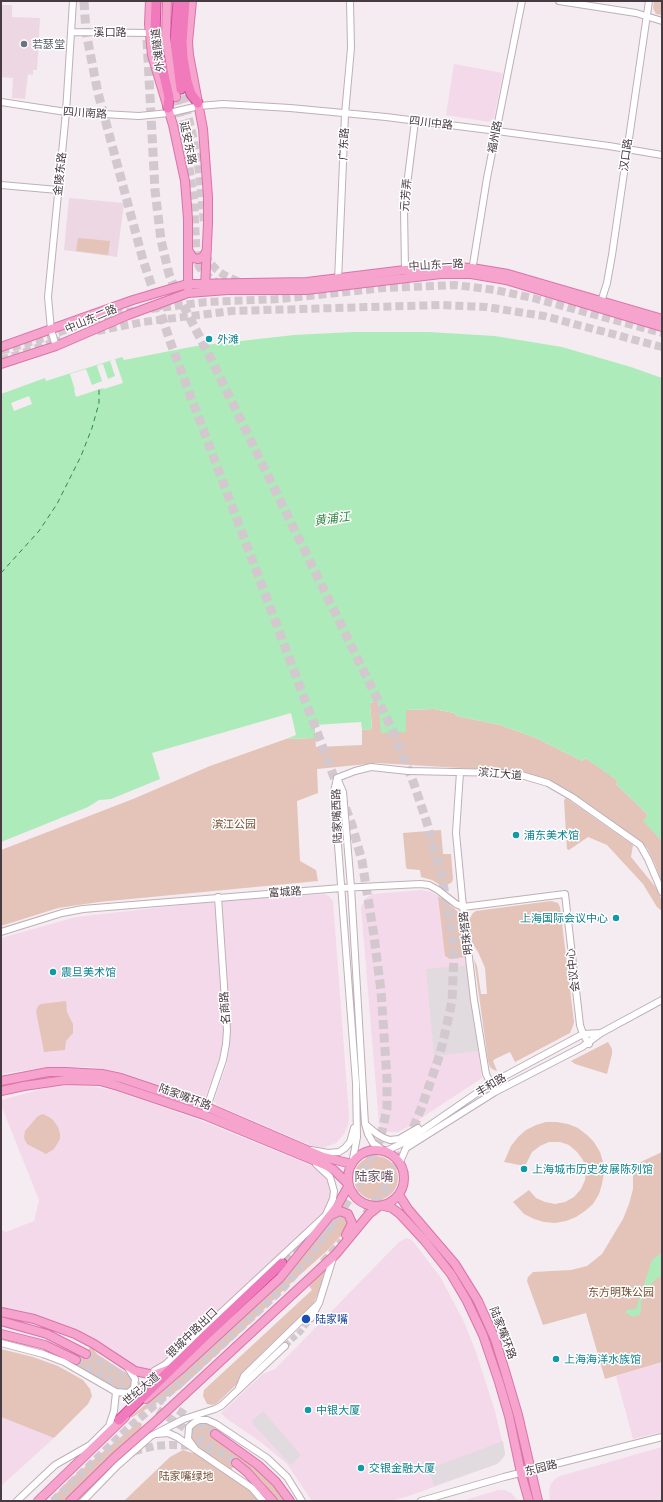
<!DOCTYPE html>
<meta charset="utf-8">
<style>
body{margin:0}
#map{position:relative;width:663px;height:1502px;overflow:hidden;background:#f4ecf0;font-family:Lato,sans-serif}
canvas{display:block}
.frame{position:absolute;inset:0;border:2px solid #483a43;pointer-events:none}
</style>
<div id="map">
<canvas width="663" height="1502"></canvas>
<div class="frame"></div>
</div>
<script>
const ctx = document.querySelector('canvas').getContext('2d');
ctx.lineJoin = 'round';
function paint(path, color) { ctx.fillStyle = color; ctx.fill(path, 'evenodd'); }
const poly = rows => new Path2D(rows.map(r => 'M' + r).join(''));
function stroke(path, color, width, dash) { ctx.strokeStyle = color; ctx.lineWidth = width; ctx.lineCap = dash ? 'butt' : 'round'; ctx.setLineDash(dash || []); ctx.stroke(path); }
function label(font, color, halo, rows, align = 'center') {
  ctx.font = font + ' Lato,"Noto Sans SC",sans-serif'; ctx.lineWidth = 3; ctx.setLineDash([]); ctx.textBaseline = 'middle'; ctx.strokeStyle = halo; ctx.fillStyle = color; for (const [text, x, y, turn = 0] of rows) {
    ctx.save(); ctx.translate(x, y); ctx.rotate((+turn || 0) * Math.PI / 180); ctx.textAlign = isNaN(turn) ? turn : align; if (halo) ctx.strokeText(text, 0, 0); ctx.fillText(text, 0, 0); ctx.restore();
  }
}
paint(poly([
 [454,64,503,73,494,118,489,122,446,115],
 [422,890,431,892,440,897,458,911,460,916,482,1078,406,1128,398,1132,388,1132,382,1129,379,1124,361,907,365,899,372,894],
 [325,894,329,896,333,901,349,1115,348,1125,344,1134,336,1143,323,1148,314,1147,217,1105,214,1101,227,1063,230,1044,222,900],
 [215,901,224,1030,223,1044,220,1060,205,1097,198,1099,121,1072,88,1067,49,1067,1,1074,1,938,76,917],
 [74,1085,95,1087,113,1090,197,1119,315,1167,329,1180,332,1197,325,1213,179,1350,156,1369,149,1371,141,1371,70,1329,37,1316,1,1308,1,1230,6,1232,34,1221,39,1200,1,1105,1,1100,50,1087],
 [406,1238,412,1240,441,1278,464,1322,476,1352,495,1411,505,1454,503,1458,497,1464,406,1497,389,1501,312,1501,287,1464,262,1443,227,1419,221,1413,263,1374,275,1369,399,1242],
 [662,1362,662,1432,633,1439,616,1376],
 [1,1417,54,1438,1,1486],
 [662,1447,662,1501,550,1501,549,1490,551,1484,555,1479,560,1476],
 [498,1490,505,1490,511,1493,518,1501,462,1501]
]), '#f4d9ea');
paint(poly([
 [1,5,12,5,12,17,40,18,37,70,33,70,33,75,28,74,25,99,12,98,13,78,1,77],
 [69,198,124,203,117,257,64,250]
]), '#ecd7e2');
paint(poly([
 [654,1,662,1,662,15,656,14,653,8],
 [78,238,110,241,108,255,76,251],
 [378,701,382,733,406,710,434,709,454,713,457,716,500,725,536,738,582,761,585,758,603,770,618,781,616,784,648,815,644,821,662,841,662,883,655,864,647,848,641,842,568,790,547,779,511,771,377,763,317,769,318,793,297,801,300,861,316,870,318,881,99,902,58,908,1,926,1,850,133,799,210,766,286,739,315,738,316,747,362,745,362,730,372,729,370,703],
 [566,798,633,845,631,857,658,890,662,902,662,911,657,907,643,884,607,845,588,837,569,850,567,849,564,800],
 [441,830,443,854,451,854,453,879,452,882,449,884,440,885,432,880,421,877,420,870,407,869,406,867,403,833],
 [438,896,456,910,459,914,465,957,450,959,445,956],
 [551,901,558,903,560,907,574,1022,573,1026,570,1033,515,1062,510,1052,495,1059,493,1061,497,1071,494,1070,490,1067,488,1061,474,959,477,966,481,994,487,994,485,968,479,954,471,940,469,920,473,913,476,911],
 [66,1001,67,1012,73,1024,73,1033,66,1041,65,1050,44,1052,36,1011,38,1006,41,1004],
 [608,1042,612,1049,612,1054,607,1074,575,1064,571,1061],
 [43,1114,49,1117,53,1120,58,1127,60,1134,60,1139,54,1149,46,1154,27,1144,24,1138,25,1131,38,1116],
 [546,1122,557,1122,568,1124,578,1128,587,1135,594,1142,600,1152,603,1162,604,1173,602,1184,599,1194,593,1204,585,1211,576,1217,566,1221,555,1223,544,1222,534,1219,524,1214,513,1202,529,1190,536,1198,545,1202,555,1204,565,1202,574,1197,581,1189,585,1180,586,1170,583,1160,577,1152,569,1145,560,1142,549,1142,540,1146,532,1152,525,1166,504,1162,511,1146,518,1137,526,1130,536,1125],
 [662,1152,662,1362,605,1379,586,1313,543,1325,527,1281,528,1277,533,1272,571,1270,587,1266,602,1254,623,1219,629,1204,633,1189,633,1175,630,1167],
 '354 1178a22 22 0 1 1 44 0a22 22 0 1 1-44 0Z',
 [342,1213,347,1215,350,1223,346,1230,329,1249,292,1282,243,1330,180,1389,131,1418,130,1417,176,1380,289,1273,333,1217],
 [325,1270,320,1289,312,1307,279,1344,216,1404,212,1405,207,1404,203,1396,204,1390,312,1290,309,1286],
 [91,1346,97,1354,129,1375,132,1378,132,1386,127,1390,121,1390,73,1364,79,1354,84,1356],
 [1,1349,33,1357,58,1366,83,1380,90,1389,92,1396,88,1404,54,1438,1,1417],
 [204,1421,218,1428,213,1438,241,1457,264,1475,285,1501,277,1501,263,1482,239,1460,230,1471,198,1449,193,1442,190,1435,191,1429,196,1424],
 [139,1422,142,1424,141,1428,64,1501,50,1501,68,1481],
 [183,1450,196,1454,221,1468,251,1491,260,1501,124,1501,170,1457]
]), '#e4c3b9');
paint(poly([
 [466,965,478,1051,434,1056,426,969],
 [263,1411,301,1455,291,1465,251,1422],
 [503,1441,505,1454,503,1458,497,1464,434,1486,429,1469]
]), '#e1dbdf');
paint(poly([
 [353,332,429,332,495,336,562,347,631,367,662,378,662,841,643,821,648,815,616,784,618,781,585,758,582,761,536,738,500,725,457,716,454,713,434,709,406,710,406,732,381,733,378,701,370,703,372,729,362,730,361,722,315,725,315,738,286,739,296,735,291,713,152,753,160,779,111,799,99,800,88,807,1,842,1,394,45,378,46,381,122,357,124,360,196,346,294,335],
 [662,1252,662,1275,656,1279,647,1289,641,1302,641,1311,639,1315,633,1317,626,1313,626,1310,635,1309,637,1306,652,1260]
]), '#aeebba');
paint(poly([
 [115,359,123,383,104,389,103,388,76,397,74,390,75,390,70,374,86,369,92,385,102,381,97,366,98,365,103,364,108,379,115,376,110,361],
 [29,396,32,404,14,411,11,403]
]), '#f4ecf0');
stroke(poly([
 [1,573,39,531,57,504,81,456,92,428,99,403,99,389]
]), '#318542', 1, [5, 4]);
stroke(poly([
 [285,1346,301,1331,311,1318]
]), '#d2c8cd', 6, [6, 3]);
stroke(poly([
 [183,95,192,131,197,155,204,223],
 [176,97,185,137,194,200,197,262,199,267,205,274,219,284],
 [206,254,209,262,217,270,224,275,242,283],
 [151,309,206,302,280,299,384,288,455,285,495,290,533,298,662,333],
 [97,331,143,322,231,311,441,305,486,307,544,316,662,347],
 [1,351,47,337,91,320,115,314,134,311],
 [1,360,61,340],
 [323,1262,342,1241],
 [86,1354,139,1385,215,1434],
 [76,1360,131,1392,236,1463],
 [113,1463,131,1452,155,1446,171,1445,194,1446,214,1452],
 [53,1501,124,1432,196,1369,283,1288,310,1257,335,1221]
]), '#d2c8cd', 8, [8, 4]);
stroke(poly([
 [84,1,86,32,98,93,143,260,171,344,352,825,362,861,374,936,381,991,387,1079,387,1109,380,1140,358,1184,335,1221,324,1231,302,1246,282,1263],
 [147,40,155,190,161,240,169,274,177,293,210,357,392,729,414,784,427,823,442,877,452,934,454,956,452,1001,443,1042,438,1060,421,1109,409,1138],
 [366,1214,385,1189,402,1153]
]), '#d2c8cd', 9, [9, 4.5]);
const minor = poly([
 [559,1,636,13,662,21],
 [71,32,149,33],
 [1,102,66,112,139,116,169,113,199,106,223,104,290,108,386,117,497,131,609,146,662,155],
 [1,185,58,190],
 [405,270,404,209,415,121],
 [472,271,487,178,522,1],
 [338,281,345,114,351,48,350,1],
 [600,305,607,283,612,255,649,1],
 [56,346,51,330,48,297,66,112,73,1],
 [460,772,456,833,463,907,474,1000,486,1074,495,1092],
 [337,778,334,792,356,1083,357,1137,352,1164],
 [337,778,343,792,351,887,365,1124,368,1134,373,1143,384,1151],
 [337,778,355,771,371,767,408,771,504,773,521,775,548,783,572,797,640,845,648,859,662,892],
 [1,932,62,913,83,909,341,888,420,884,429,885,438,890,456,904,463,907,565,894,580,1025,583,1034,589,1044],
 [206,1110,223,1060,226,1044,227,1030,218,897],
 [365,1124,377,1134,384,1138,390,1140,399,1139,418,1128],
 [311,1150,328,1153,339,1152,345,1148,350,1142,354,1128],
 [386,1151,407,1141,490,1084,583,1034,601,1033],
 [400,1162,406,1148,495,1092,582,1047,601,1033,662,1000],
 [316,1164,330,1177,334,1191,333,1199,324,1219],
 [311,1318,319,1303,333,1258],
 [1,1343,43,1354,64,1362,116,1392,128,1393,134,1388,135,1379,128,1368],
 [154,1371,166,1364,326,1215],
 [239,1388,244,1376,319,1303],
 [156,1434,168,1433,177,1437,252,1488,263,1501],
 [196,1450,188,1439,189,1427,195,1422,199,1420,207,1420,216,1424,267,1458,287,1477,302,1501],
 [17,1501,55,1465,90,1445,109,1426,114,1411,116,1392],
 [83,1501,117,1466,151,1436,184,1419,215,1409,221,1406,285,1346],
 [421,1501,504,1477,662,1437]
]);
const major = poly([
 [150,1,149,24,152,55,173,125,185,181,188,219,188,288],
 [167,1,166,38,176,97],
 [192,1,188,42,189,55,203,129,208,197,208,223,205,287],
 [188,250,193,258,198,259,203,257,207,250],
 [1,347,133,300,187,284,307,282,405,270,452,267,472,268,508,274,662,319],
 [1,364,56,346,128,315,188,293,228,290,306,290,441,274,471,274,506,280,662,327],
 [1,1081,48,1072,66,1072,102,1074,121,1078,207,1107,323,1157,352,1164],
 [1,1091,24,1086,65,1080,100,1081,118,1086,204,1115,325,1165,334,1170,349,1185],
 '348 1178a28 28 0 1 1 56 0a28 28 0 1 1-56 0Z',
 [399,1195,408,1209,455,1264,478,1301,495,1339,505,1371,518,1415,538,1501],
 [384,1206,392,1208,400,1214,424,1240,451,1274,467,1301,483,1335,499,1382,509,1416,521,1473,529,1501],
 [331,1215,340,1211,348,1214,352,1223,346,1235],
 [1,1312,34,1319,75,1334,94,1344,135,1371,154,1375,170,1369],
 [1,1321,47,1334,86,1354],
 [1,1334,45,1345,76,1360],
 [146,1399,180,1370,280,1278,336,1208,349,1185],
 [215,1434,258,1465,276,1482,290,1501],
 [236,1463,247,1472,273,1501],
 [38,1501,125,1417],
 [70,1501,115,1457,156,1421,336,1254,369,1214,378,1207]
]);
const highway = poly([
 [156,1,155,36,169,97,168,108],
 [178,1,175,41,181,89],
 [185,1,182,42,183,58,187,81,191,94,198,103],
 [119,1420,205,1336,282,1263]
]);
stroke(minor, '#bfafb8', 8);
stroke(major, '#da74a9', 10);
stroke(highway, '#d04a99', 11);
stroke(minor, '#fff', 6);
stroke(major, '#f6a3cd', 8);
stroke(highway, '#f17abc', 9);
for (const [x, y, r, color] of [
 [24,44,4,"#6b7280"],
 [209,339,4,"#0f9aa8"],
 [516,835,4,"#0f9aa8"],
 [616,918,4,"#0f9aa8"],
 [53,972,4,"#0f9aa8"],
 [524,1169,4,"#0f9aa8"],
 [306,1319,5,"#1a4fb4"],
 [556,1359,4,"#0f9aa8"],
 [308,1410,4,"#0f9aa8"],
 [361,1468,4,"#0f9aa8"]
]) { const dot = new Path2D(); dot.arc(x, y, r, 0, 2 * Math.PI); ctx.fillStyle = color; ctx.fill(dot); stroke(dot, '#fff', 1.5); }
label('11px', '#483a43', '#fff', [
 ["溪口路",110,32],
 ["外滩隧道",158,50,-97],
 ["四川南路",85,113,4],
 ["四川中路",431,123,7],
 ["福州路",495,137,-79],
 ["延安东路",188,143,78],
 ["广东路",344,144,-87],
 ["汉口路",626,155,-82],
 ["金陵东路",60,174,-84],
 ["元芳弄",406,195,-85],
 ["中山东一路",436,265,-3],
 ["中山东二路",91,319,-23],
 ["滨江大道",500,774,5],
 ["陆家嘴西路",337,816,-92],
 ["富城路",285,892,-4],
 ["明珠塔路",466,933,-97],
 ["会议中心",573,970,-97],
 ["名商路",225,1008,-94],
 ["丰和路",491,1085,-31],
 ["陆家嘴环路",185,1097,20],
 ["银城中路出口",192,1333,-44],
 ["陆家嘴环路",503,1333,69],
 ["世纪大道",141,1389,-40],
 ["东园路",541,1468,-14]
]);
label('11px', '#5b616d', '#fff', [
 ["若瑟堂",32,44]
], 'left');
label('11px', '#0d838f', '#fff', [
 ["外滩",217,339],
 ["浦东美术馆",524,835],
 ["上海国际会议中心",608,918,"right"],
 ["震旦美术馆",61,972],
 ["上海城市历史发展陈列馆",532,1169],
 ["上海海洋水族馆",564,1359],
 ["中银大厦",316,1410],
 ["交银金融大厦",369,1468]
], 'left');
label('11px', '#764d31', '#fff', [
 ["滨江公园",234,824],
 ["东方明珠公园",621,1292],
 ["陆家嘴绿地",186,1476]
]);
label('11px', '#164399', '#fff', [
 ["陆家嘴",315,1319]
], 'left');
label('italic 12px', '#318542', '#fff', [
 ["黄浦江",332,519,-8]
]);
label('13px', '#6a5261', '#fff', [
 ["陆家嘴",374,1177]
]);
</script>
